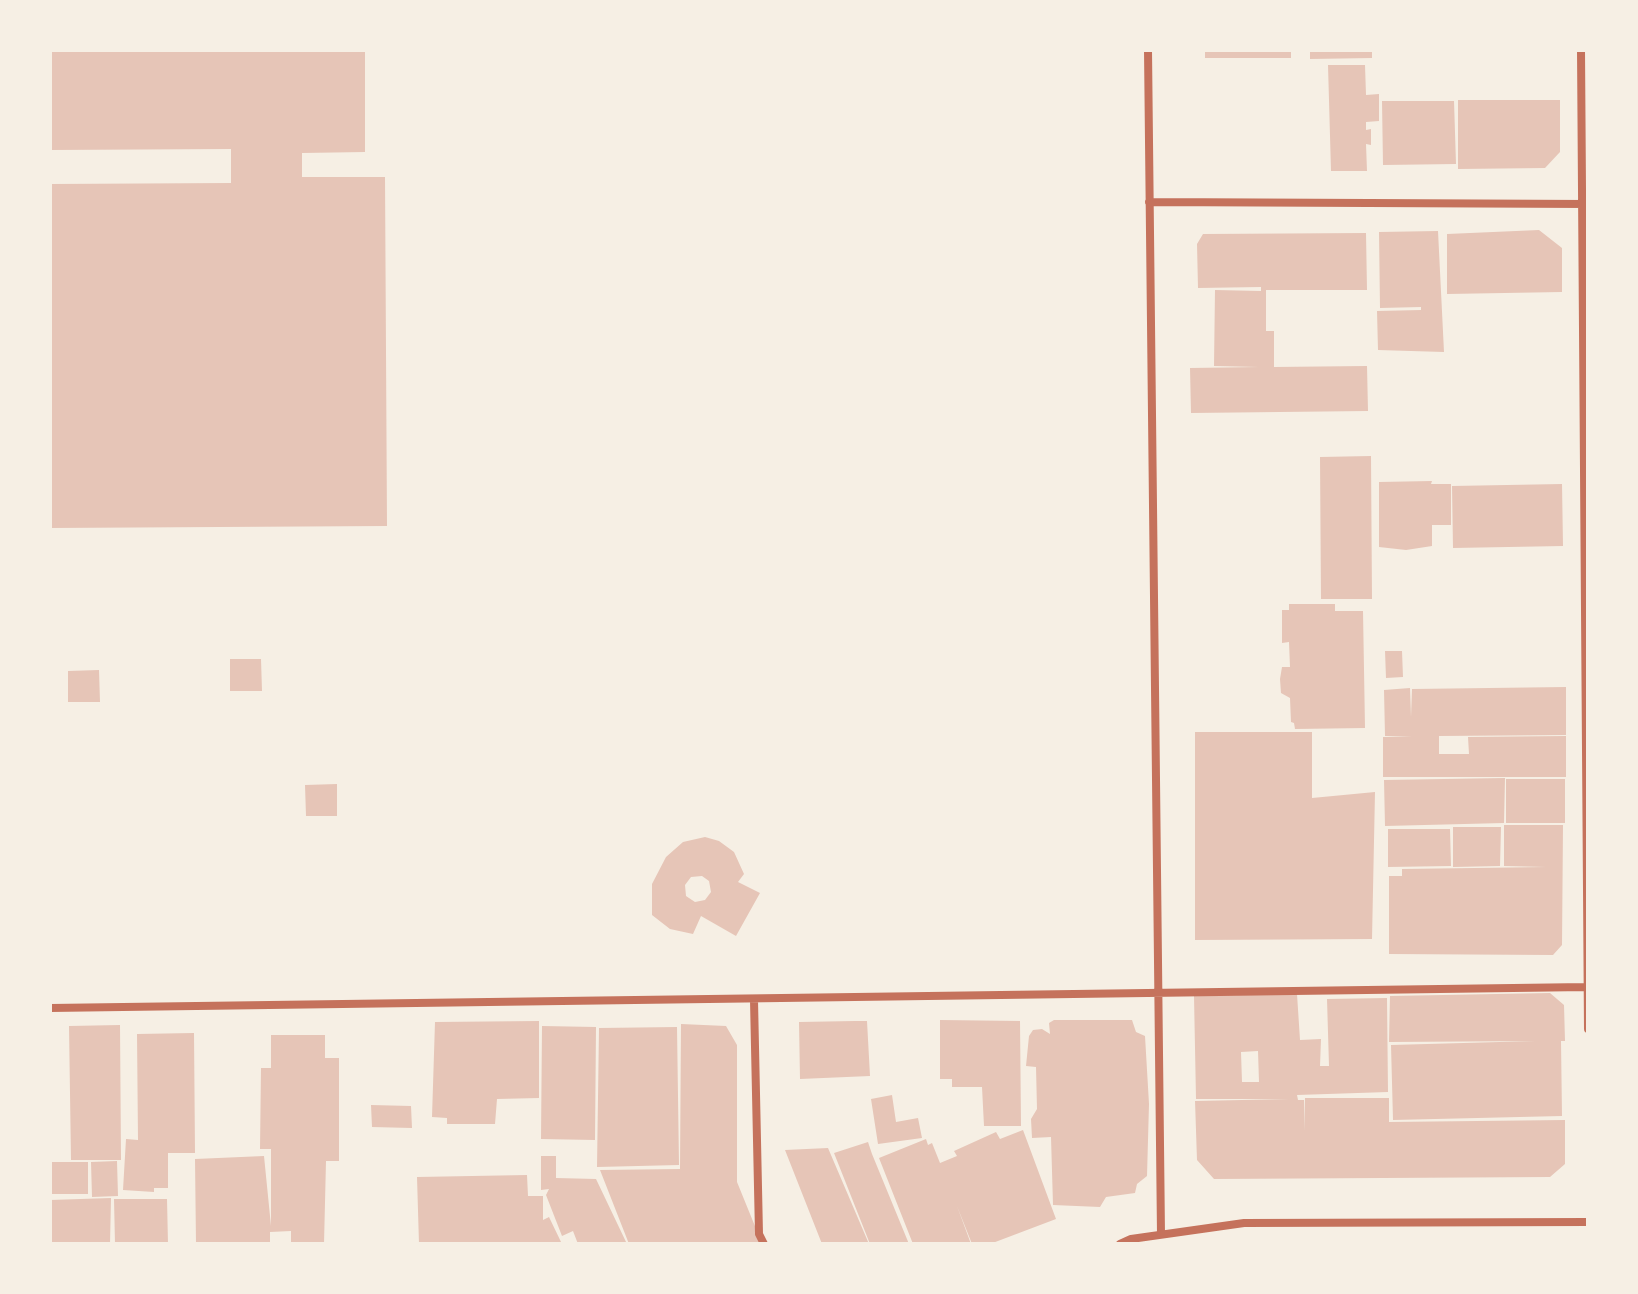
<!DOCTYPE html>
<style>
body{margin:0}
#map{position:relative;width:1638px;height:1294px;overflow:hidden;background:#f6efe4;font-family:"Space Grotesk",sans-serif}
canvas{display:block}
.frame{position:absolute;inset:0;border:52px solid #f6efe4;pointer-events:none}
</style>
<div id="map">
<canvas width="1638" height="1294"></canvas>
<div class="frame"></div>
</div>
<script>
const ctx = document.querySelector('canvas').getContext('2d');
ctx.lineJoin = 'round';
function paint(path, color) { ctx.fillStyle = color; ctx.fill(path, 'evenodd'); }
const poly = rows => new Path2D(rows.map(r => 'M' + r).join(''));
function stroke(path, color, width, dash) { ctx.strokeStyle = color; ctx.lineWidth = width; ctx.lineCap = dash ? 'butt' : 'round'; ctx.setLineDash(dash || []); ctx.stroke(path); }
paint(poly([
 [50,50,365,50,365,152,302,153,302,177,385,177,387,526,50,528,50,184,231,183,231,149,50,150],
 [1205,50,1291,50,1291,58,1205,58],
 [1310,50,1372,50,1372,58,1310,59],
 [1328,65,1365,65,1366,95,1379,94,1379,121,1366,122,1366,130,1371,129,1371,145,1366,144,1367,171,1331,171],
 [1458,100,1560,100,1560,152,1545,168,1458,169],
 [1382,101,1454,101,1456,164,1383,165],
 [1539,230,1562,248,1562,292,1447,294,1447,234],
 [1438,231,1444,352,1378,350,1377,311,1421,310,1421,307,1380,308,1379,232],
 [1366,233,1367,290,1266,290,1266,331,1274,331,1274,367,1367,366,1368,411,1191,413,1190,368,1259,367,1214,366,1215,290,1261,291,1261,287,1198,288,1197,244,1203,234],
 [1371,456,1372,599,1321,599,1320,457],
 [1432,481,1431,484,1451,484,1451,525,1432,525,1432,546,1406,550,1379,547,1379,482],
 [1562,484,1563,546,1453,548,1452,486],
 [1289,604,1335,604,1335,611,1363,611,1365,728,1295,729,1294,723,1291,722,1290,698,1281,693,1280,679,1282,667,1290,667,1289,642,1282,643,1282,610,1289,610],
 [1385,651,1402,651,1403,677,1386,678],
 [230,659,261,659,262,691,230,691],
 [99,670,100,702,68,702,68,671],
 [1566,687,1566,735,1439,736,1439,754,1469,754,1468,737,1566,736,1566,777,1383,777,1383,737,1412,737,1385,736,1384,690,1410,688,1411,717,1412,689],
 [1195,732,1312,732,1312,798,1375,792,1372,939,1195,940],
 [1505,778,1504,823,1385,826,1384,780],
 [1506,779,1565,779,1565,823,1506,823],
 [337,784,337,816,306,816,305,785],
 [1504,825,1563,825,1562,945,1553,955,1389,954,1389,876,1402,876,1402,869,1546,867,1504,866],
 [1453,827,1501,827,1500,866,1453,867],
 [1388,829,1450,829,1451,866,1388,867],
 [705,837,719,841,734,852,744,874,738,882,760,893,736,936,701,916,693,934,670,929,652,915,652,884,666,857,683,842],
 [702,876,709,881,711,892,705,900,695,902,686,896,685,885,691,877],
 [1550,993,1564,1005,1565,1041,1561,1041,1562,1116,1393,1120,1391,1045,1536,1041,1389,1042,1390,996],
 [1297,994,1300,1040,1321,1039,1320,1066,1329,1066,1327,999,1387,998,1388,1092,1297,1095,1298,1100,1304,1100,1304,1131,1305,1098,1389,1098,1389,1122,1565,1120,1565,1164,1550,1177,1214,1179,1197,1160,1195,1101,1289,1099,1196,1099,1194,996],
 [1258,1051,1259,1082,1242,1082,1241,1052],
 [940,1020,1020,1021,1021,1126,984,1126,982,1087,952,1087,952,1079,940,1079],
 [1054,1020,1132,1020,1136,1032,1145,1036,1149,1104,1147,1176,1137,1184,1135,1193,1106,1197,1100,1207,1053,1205,1051,1137,1032,1138,1031,1119,1037,1109,1036,1067,1026,1066,1029,1036,1033,1030,1042,1029,1050,1034,1049,1023],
 [539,1021,539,1098,497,1099,495,1124,447,1124,447,1118,432,1117,435,1022],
 [855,1021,867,1021,870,1076,800,1079,799,1022],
 [681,1024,726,1026,737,1045,737,1182,761,1241,754,1244,629,1244,600,1170,680,1169],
 [120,1025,121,1160,71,1160,69,1026],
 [542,1026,596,1027,595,1140,541,1139],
 [677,1027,679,1165,597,1167,599,1028],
 [194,1033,195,1153,168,1153,168,1188,154,1188,154,1192,123,1190,126,1139,138,1140,137,1034],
 [271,1035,325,1035,325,1058,339,1058,339,1161,326,1161,324,1244,291,1244,291,1231,270,1232,270,1244,196,1244,195,1159,264,1156,271,1226,271,1149,260,1149,261,1068,271,1068],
 [892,1095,896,1122,918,1118,922,1138,878,1144,871,1099],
 [371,1105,411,1106,412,1128,372,1127],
 [1023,1130,1056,1219,990,1244,972,1244,957,1206,971,1244,913,1244,879,1158,926,1139,928,1145,932,1143,940,1163,957,1156,954,1151,996,1132,1000,1139],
 [868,1142,872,1154,909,1244,870,1244,834,1153],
 [828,1148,869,1244,822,1244,785,1150],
 [541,1156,556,1156,556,1178,596,1179,627,1244,578,1244,573,1231,562,1236,546,1195,549,1189,541,1190],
 [117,1161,118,1196,92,1197,91,1162],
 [50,1162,88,1162,88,1194,50,1194],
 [527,1175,528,1196,543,1196,543,1220,549,1217,562,1244,419,1244,417,1177],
 [111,1198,110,1244,51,1244,50,1200],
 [114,1199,167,1199,168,1244,115,1244]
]), '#e6c5b7');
stroke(poly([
 [1148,50,1161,1234],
 [1581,50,1588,1029],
 [1149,202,1588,204],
 [754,1000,759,1234,764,1244],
 [50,1008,1586,987],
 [1120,1244,1131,1239,1244,1223,1588,1222]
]), '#c5725c', 8);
</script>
